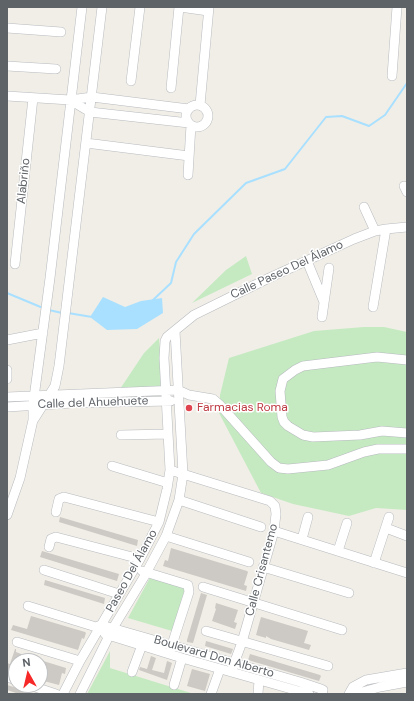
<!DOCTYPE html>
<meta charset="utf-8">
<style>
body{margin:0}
#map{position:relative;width:414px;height:701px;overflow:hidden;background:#f1eee7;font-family:"DM Sans",sans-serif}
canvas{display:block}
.frame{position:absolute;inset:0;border:8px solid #5e6368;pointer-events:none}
.north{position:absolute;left:8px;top:653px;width:40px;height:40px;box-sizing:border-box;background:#fff;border:1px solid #bfc1c3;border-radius:50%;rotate:352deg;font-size:11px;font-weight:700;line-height:16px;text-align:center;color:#5e6368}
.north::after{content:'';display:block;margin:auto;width:14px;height:18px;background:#f72928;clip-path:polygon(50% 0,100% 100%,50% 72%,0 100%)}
</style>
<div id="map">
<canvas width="414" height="701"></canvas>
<div class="frame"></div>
<div class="north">N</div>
</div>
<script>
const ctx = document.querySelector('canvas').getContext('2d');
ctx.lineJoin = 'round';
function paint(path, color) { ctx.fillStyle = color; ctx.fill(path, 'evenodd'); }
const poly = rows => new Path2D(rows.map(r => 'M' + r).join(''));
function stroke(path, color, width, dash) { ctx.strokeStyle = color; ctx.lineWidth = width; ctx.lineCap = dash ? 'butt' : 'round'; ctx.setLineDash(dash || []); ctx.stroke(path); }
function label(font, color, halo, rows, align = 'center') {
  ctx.font = font + ' "DM Sans",sans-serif'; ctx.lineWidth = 3; ctx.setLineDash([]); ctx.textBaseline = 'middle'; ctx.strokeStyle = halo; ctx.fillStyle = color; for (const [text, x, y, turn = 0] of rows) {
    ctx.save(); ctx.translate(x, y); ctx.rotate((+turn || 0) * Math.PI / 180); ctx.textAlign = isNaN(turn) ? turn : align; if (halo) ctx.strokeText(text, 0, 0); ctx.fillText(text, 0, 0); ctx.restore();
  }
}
paint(poly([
 [246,256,252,274,192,303,226,270],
 [364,327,384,327,407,332,407,510,376,508,349,516,293,504,261,493,219,413,220,395,229,358,314,331],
 [159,338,162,382,160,386,157,388,120,389,144,353],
 [153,572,187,582,172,631,128,618],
 [110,651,110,668,194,694,87,694]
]), '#c5eac2');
paint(poly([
 [103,297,125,307,141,301,162,298,163,313,137,329,107,330,90,317]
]), '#a9e0ff');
stroke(poly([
 [7,293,43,308],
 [153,300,171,283,176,262,194,234,246,183,285,169,326,117,342,116,369,126,385,115,407,83],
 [49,310,62,313],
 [68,313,92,317]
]), '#a9e0ff', 2);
paint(poly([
 [60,517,138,540,137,546,59,522],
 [171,548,247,571,248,572,244,585,247,586,246,591,163,566,165,560,168,561],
 [42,551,119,574,117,581,40,557],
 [45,580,105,598,104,604,44,585],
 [201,593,207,595,193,643,187,642,187,640],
 [216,603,238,610,234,622,237,623,235,629,212,621,216,609,215,608],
 [31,616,85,632,86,633,84,639,82,638,78,650,11,630,13,625,27,629],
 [261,617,308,631,304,643,311,645,309,650,271,639,266,636,266,638,256,635],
 [206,641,233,649,231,654,205,646],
 [15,649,16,649,16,652,39,661,16,661,16,672,7,670,7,663,10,664],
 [250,654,320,675,321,676,319,681,248,660],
 [151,656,156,658,152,670,164,673,167,661,172,663,167,680,139,670,140,667,147,669],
 [40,660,66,668,65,674,62,673,59,685,40,680],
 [192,669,210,674,205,691,187,686],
 [7,685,30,692,30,694,19,694,7,690]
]), '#cdc9c4');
const minor = poly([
 [180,7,208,11],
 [7,28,61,32],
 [7,66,56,69],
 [392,76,397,7],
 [131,81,140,7],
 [171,88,179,7],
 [7,96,70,100,92,97,189,109],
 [70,100,90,112,189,123],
 [200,105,209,7],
 '186 116a11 11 0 1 1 22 0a11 11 0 1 1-22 0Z',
 [86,143,189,156],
 [188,175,191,125],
 [404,186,407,192],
 [364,207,375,231],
 [307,261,324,302],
 [15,264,33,98],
 [373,307,386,229],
 [322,317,329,268],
 [7,340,43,333],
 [407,360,377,357,303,366,295,370,283,379,280,391,282,417,284,422,288,426,303,435,313,437,360,435,382,431,407,433],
 [7,370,7,379],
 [7,397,178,390,189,395,213,399,220,405,271,462,279,468,288,469,328,465,364,452,378,449,407,449],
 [7,407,73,403,171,401],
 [34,419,55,386,59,366,102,7],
 [121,435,168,434],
 [112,466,168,483],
 [170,470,270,501,275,506,276,514,274,531,242,642,231,672],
 [179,500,261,527],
 [56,512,59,499,64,497,159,522],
 [7,515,20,478,33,420,33,405,50,278,82,7],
 [386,528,407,536],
 [274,531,407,573],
 [166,536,249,562],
 [302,539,308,517],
 [49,547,51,539,56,537,140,559],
 [338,551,347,523],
 [374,563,389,517],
 [263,567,349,593],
 [44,570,119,594],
 [142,571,188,585,189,592,170,651],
 [203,587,342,630],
 [28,606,96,627,101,625,300,682,321,689,323,690,322,694],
 [206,631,328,666],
 [105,634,182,658,309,694],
 [17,642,80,661],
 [132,672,142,645],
 [7,677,16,680],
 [29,685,56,694],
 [174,685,182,658],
 [63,694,80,661,140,559,159,522,167,489,170,470,164,358,165,341,167,337,194,315,269,278,354,239,375,231,386,229,407,227],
 [80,694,113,628,144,577,166,536,179,500,183,474,175,331],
 [211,694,220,669],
 [258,694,259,680],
 [349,694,353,687,366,680,407,673],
 [355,694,380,687,407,682]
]);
stroke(minor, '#b7babe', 10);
stroke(minor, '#fff', 9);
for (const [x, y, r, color] of [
 [189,408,4,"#e0444e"]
]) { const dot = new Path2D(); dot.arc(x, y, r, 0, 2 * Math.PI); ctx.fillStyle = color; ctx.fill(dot); stroke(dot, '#fff', 1.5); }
label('12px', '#5e6368', '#fff', [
 ["Alabriño",24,181,-84],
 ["Calle Paseo Del Álamo",287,270,-25],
 ["Calle del Ahuehuete",93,403,-2],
 ["Calle Crisantemo",262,570,-75],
 ["Paseo Del Álamo",132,571,-61],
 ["Boulevard Don Alberto",214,657,16]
]);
label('12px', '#be3a42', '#fff', [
 ["Farmacias Roma",197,408]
], 'left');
</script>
